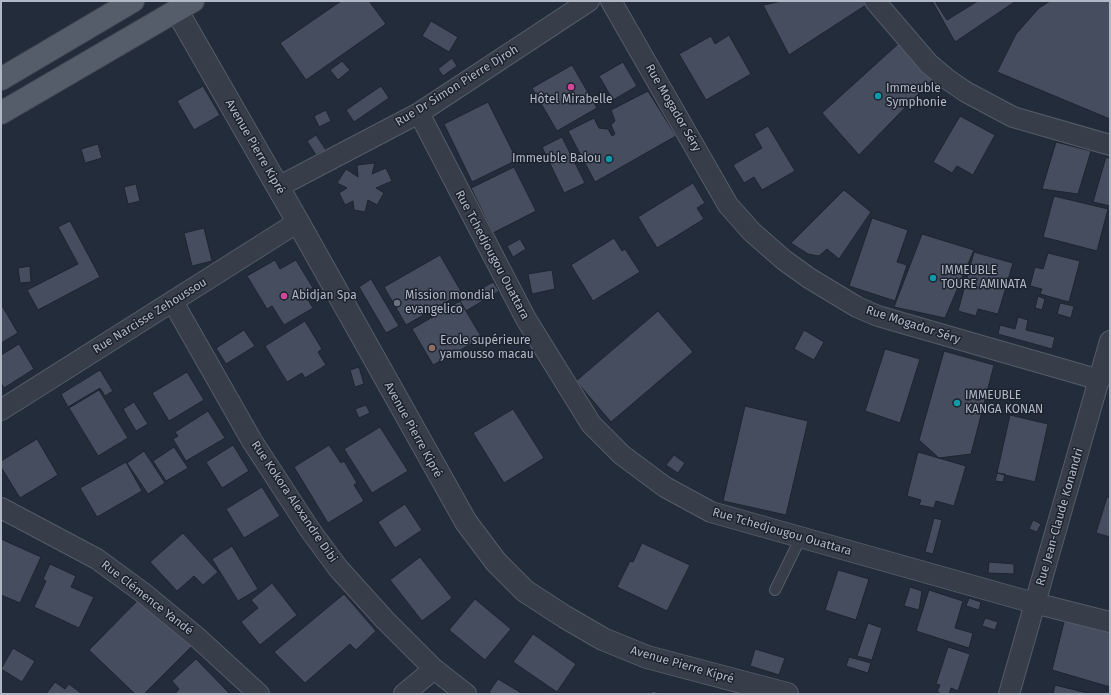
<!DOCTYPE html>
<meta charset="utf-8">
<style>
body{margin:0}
#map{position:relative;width:1111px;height:695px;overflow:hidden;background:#232c3a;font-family:"Fira Sans",sans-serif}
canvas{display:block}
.frame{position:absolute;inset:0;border:2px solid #b2b9c6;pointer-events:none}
</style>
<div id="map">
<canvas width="1111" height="695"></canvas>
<div class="frame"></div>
</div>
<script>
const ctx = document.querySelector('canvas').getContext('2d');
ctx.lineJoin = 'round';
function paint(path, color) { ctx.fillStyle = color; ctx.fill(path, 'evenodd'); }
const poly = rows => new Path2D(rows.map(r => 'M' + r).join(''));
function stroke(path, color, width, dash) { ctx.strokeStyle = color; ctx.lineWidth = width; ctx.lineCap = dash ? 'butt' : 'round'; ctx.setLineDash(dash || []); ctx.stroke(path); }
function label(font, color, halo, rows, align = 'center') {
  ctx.font = font + ' "Fira Sans",sans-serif'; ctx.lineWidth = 3; ctx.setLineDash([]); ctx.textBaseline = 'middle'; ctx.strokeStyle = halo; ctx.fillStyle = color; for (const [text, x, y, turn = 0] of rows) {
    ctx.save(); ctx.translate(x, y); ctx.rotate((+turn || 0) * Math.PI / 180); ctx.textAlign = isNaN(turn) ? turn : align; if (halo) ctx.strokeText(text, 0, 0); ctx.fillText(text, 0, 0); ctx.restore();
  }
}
const building = poly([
 [341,1,369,1,386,24,306,80,280,43,341,1],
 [782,1,868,1,869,3,789,55,763,5,782,1],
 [932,1,935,1,947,20,978,1,1016,1,955,42,932,1],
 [1050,1,1110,1,1110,119,997,72,1016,34,1039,8,1050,1],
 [431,21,458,37,449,52,422,36,431,21],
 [729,35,751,74,706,100,679,54,711,36,715,44,729,35],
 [898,44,932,80,859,155,822,113,898,44],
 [452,58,457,66,443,76,438,69,452,58],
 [342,61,350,70,338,80,330,70,342,61],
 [623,62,637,86,613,100,599,76,623,62],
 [572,65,597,108,557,131,532,88,572,65],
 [203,86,220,115,194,130,177,101,203,86],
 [381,86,389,98,354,122,346,110,381,86],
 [648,91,676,136,595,182,568,131,594,118,599,128,608,129,612,136,615,134,611,125,615,121,611,110,648,91],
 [488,102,517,160,472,182,444,124,488,102],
 [326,110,331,121,319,127,314,116,326,110],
 [960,116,995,135,973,175,957,166,952,173,933,162,960,116],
 [768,126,795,171,762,190,754,177,744,183,733,165,762,148,754,134,768,126],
 [316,135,326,150,316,155,307,141,316,135],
 [562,137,585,183,564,193,542,147,562,137],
 [1056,142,1091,151,1078,194,1042,189,1056,142],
 [98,144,102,158,85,163,81,149,98,144],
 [1106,157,1110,159,1110,206,1093,202,1106,157],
 [375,163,372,174,386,168,392,181,376,188,384,193,377,205,368,200,365,212,354,210,353,201,345,205,339,193,347,188,337,183,346,169,358,177,357,165,375,163],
 [514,167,536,211,493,233,471,188,514,167],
 [693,183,705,203,697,208,704,219,657,248,638,217,693,183],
 [136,184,140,201,128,204,124,187,136,184],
 [844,190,871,212,839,259,827,249,819,256,808,254,791,243,844,190],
 [1054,196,1108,209,1097,251,1043,237,1054,196],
 [872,218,908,230,897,262,907,265,895,301,849,286,872,218],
 [70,221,100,277,38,310,27,290,78,264,58,227,70,221],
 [204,228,212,261,192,266,184,233,204,228],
 [922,234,974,250,945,318,894,307,922,234],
 [614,238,622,251,625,249,640,272,593,301,571,265,614,238],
 [520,239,526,249,513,257,507,246,520,239],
 [974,252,1013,263,998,314,978,309,976,316,958,311,974,252],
 [1048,253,1080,261,1069,302,1040,294,1042,289,1030,286,1035,267,1043,269,1048,253],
 [440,255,462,293,406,325,384,287,440,255],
 [275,260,280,269,296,260,313,288,304,293,313,308,284,325,272,306,267,309,247,276,275,260],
 [30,266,31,282,20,283,18,268,30,266],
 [552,270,555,289,532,294,528,274,552,270],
 [371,279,399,326,386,333,359,287,371,279],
 [493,282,499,291,466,311,460,301,493,282],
 [1038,296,1045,299,1042,310,1035,308,1038,296],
 [460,301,482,338,433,365,412,329,460,301],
 [1060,303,1074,306,1071,318,1057,314,1060,303],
 [1,304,18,333,1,343,1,304],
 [658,311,693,352,611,422,576,381,658,311],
 [1018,317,1028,320,1026,330,1055,337,1052,349,998,334,1000,325,1015,329,1018,317],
 [305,321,322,349,318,352,326,365,305,378,302,373,287,382,265,346,305,321],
 [244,330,255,346,226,364,216,348,244,330],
 [804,330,824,342,814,360,794,349,804,330],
 [19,344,34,369,4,388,1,383,1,355,19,344],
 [885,349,920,359,900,423,865,411,885,349],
 [944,351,994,365,971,454,939,458,919,440,944,351],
 [359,367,364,384,355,387,350,370,359,367],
 [100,370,113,391,105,396,100,388,68,407,61,394,100,370],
 [187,372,204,400,169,421,152,393,187,372],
 [99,390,128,438,98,456,69,408,99,390],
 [134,402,148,424,136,431,123,409,134,402],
 [366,405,370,413,359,418,355,409,366,405],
 [745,406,808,421,786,515,723,501,745,406],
 [513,409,544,458,504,483,473,433,513,409],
 [208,411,225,438,186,461,173,439,178,436,175,432,208,411],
 [1010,415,1048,424,1035,482,997,473,1010,415],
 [380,427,408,471,372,493,344,449,380,427],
 [37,439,58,475,20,498,1,467,1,461,37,439],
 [233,445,249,471,222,488,206,462,233,445],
 [329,445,341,463,344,461,357,483,354,485,364,501,328,523,294,467,329,445],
 [174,447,188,468,166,481,153,461,174,447],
 [144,451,165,483,148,494,127,463,144,451],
 [918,452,966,466,954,506,936,501,934,508,919,505,921,500,907,496,918,452],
 [674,455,685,463,678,473,666,465,674,455],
 [126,462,142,491,97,517,80,488,126,462],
 [997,473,1005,474,1003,482,995,481,997,473],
 [262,487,280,516,244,538,226,509,262,487],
 [1107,497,1110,498,1110,537,1096,533,1107,497],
 [405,504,422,530,395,548,378,522,405,504],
 [934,518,942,520,933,554,925,552,934,518],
 [1033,520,1041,524,1037,532,1029,529,1033,520],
 [183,533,218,572,203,585,194,576,177,591,150,562,183,533],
 [1,539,41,557,20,603,1,595,1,539],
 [642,543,690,565,667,611,617,587,630,561,633,562,642,543],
 [232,546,258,589,238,601,212,559,232,546],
 [420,557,452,598,422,621,390,580,420,557],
 [989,562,1014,564,1014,574,988,573,989,562],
 [50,564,76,576,71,587,94,597,79,628,34,607,46,581,43,579,50,564],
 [838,570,869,579,856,620,825,610,838,570],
 [272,583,297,615,260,645,241,622,258,608,251,600,272,583],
 [910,587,922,591,919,610,904,606,910,587],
 [929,590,963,601,955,628,973,633,969,648,916,631,929,590],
 [344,594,376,631,356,650,350,644,305,683,274,652,344,594],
 [142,596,193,645,144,694,135,694,89,650,142,596],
 [969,598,981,602,979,610,966,606,969,598],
 [475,599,511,629,485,660,449,630,475,599],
 [985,618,998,622,995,630,982,626,985,618],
 [1065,618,1110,629,1110,687,1052,670,1065,618],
 [868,623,882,628,872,660,857,656,868,623],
 [533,634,576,664,557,692,513,662,533,634],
 [948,647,970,654,958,691,951,688,949,694,942,694,937,692,940,685,936,684,948,647],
 [13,648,35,661,22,682,1,669,13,648],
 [755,649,785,658,779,675,750,666,755,649],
 [849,657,871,663,868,673,846,666,849,657],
 [196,659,230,694,175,694,179,689,172,681,196,659],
 [498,679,523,694,492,694,489,692,498,679],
 [55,682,65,689,69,684,82,694,46,694,55,682],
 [1055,685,1091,694,1053,694,1055,685],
 [652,691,663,694,651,694,652,691]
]);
paint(building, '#454d5e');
stroke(building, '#1e2531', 1);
const service = poly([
 [775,590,801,537]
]);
const minor = poly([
 [611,1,728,205,752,232,784,260,809,278,857,307,878,316,1100,380],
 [875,1,929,64,947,79,966,92,1013,117,1110,145],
 [419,113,526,319,591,424,622,455,665,487,711,512,1034,603,1110,622],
 [278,187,419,113,589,1],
 [173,302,252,441,310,530,338,568,385,620,434,669,466,694],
 [1,410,298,222],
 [1,508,97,559,142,592,199,639,259,694],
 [404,694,434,669],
 [1009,694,1110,341]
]);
const tertiary = poly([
 [177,11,298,222,466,522,496,562,525,591,565,617,603,639,647,657,787,694]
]);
const primary = poly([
 [1,79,133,1],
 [1,113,193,1]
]);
stroke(service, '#555c68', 12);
stroke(minor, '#555c68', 22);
stroke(tertiary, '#555c68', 24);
stroke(primary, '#404753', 24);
stroke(service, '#373e4a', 10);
stroke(minor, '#373e4a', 20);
stroke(tertiary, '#373e4a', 22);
stroke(primary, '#555d6a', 22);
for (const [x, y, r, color] of [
 [571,87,4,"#d1479c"],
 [878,96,4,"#0f9aa8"],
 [609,159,4,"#0f9aa8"],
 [933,278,4,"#0f9aa8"],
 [284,296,4,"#d1479c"],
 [397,303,4,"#6b7280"],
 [432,348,4,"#8d6e63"],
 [957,403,4,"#0f9aa8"]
]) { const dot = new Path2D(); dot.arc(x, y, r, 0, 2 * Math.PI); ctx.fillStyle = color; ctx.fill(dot); stroke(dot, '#1c232f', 1.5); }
label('12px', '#b2b9c6', '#1c232f', [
 ["Rue Dr Simon Pierre Djroh",457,86,-32],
 ["Rue Mogador Séry",673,108,60],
 ["Avenue Pierre Kipré",255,147,60],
 ["Rue Tchedjougou Ouattara",492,255,62],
 ["Rue Narcisse Zehoussou",150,316,-32],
 ["Rue Mogador Séry",913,325,18],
 ["Avenue Pierre Kipré",413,430,61],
 ["Rue Kokora Alexandre Dibi",294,502,56],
 ["Rue Jean-Claude Konandri",1060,517,-74],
 ["Rue Tchedjougou Ouattara",782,532,16],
 ["Rue Clémence Yandé",147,598,38],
 ["Avenue Pierre Kipré",682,665,16]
]);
label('12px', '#b2b9c6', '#1c232f', [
 ["Immeuble",886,89],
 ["Symphonie",886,103],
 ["Hôtel Mirabelle",571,100,"center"],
 ["Immeuble Balou",601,159,"right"],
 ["IMMEUBLE",941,271],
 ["TOURE AMINATA",941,285],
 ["Abidjan Spa",292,296],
 ["Mission mondial",405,296],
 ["evangelico",405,310],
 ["Ecole supérieure",440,341],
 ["yamousso macau",440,355],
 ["IMMEUBLE",965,396],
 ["KANGA KONAN",965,410]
], 'left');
</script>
